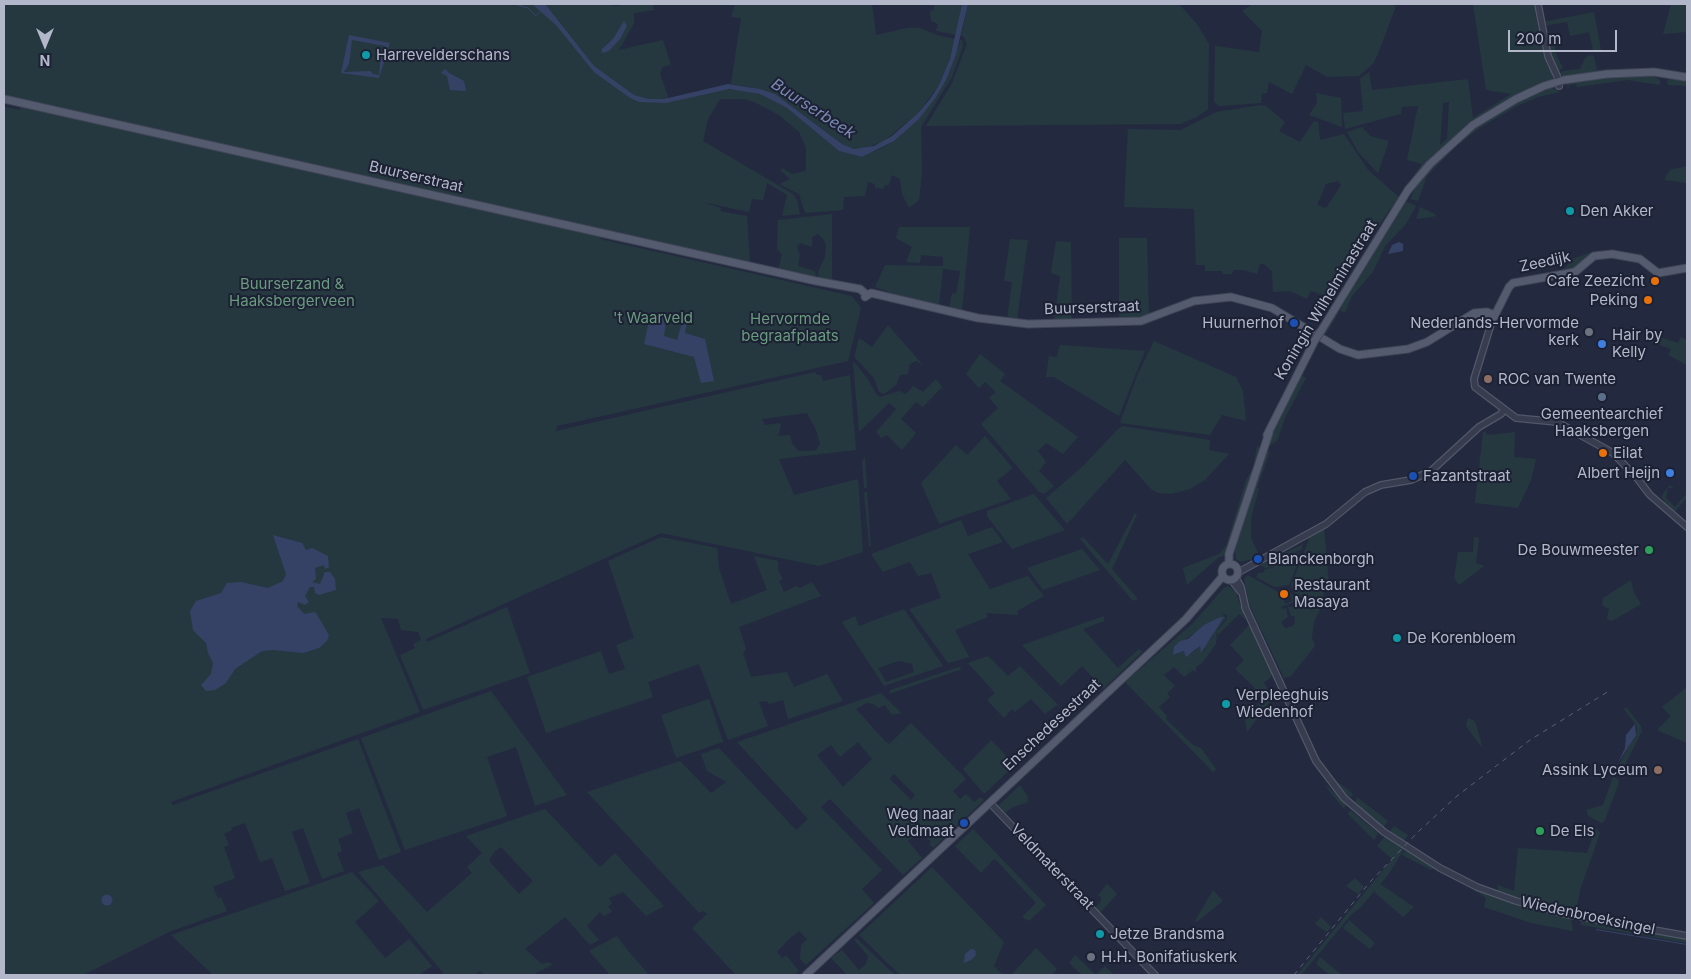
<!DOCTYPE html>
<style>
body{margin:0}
#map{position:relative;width:1691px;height:979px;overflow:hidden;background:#232a3f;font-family:Inter,sans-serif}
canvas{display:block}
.frame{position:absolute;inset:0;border:5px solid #b3b7ca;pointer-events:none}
.north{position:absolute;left:20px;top:20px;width:50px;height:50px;-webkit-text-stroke:4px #1c2133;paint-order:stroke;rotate:180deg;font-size:14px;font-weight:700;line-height:20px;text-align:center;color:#b3b7ca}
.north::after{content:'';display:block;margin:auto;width:18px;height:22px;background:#b3b7ca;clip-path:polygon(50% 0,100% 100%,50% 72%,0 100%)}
.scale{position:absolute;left:1508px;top:30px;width:109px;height:22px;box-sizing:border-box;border:2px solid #b3b7ca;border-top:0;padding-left:6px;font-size:15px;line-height:18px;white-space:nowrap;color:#b3b7ca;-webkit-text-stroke:4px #1c2133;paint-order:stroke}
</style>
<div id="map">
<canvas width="1691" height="979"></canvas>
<div class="frame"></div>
<div class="north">N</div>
<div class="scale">200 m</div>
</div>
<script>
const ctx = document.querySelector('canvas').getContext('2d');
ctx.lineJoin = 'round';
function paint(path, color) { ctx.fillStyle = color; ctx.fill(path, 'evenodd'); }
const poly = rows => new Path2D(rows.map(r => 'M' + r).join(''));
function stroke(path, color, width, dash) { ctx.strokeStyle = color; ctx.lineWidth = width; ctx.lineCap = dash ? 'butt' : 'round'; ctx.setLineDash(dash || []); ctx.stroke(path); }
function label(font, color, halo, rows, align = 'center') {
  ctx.font = font + ' Inter,sans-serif'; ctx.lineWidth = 4; ctx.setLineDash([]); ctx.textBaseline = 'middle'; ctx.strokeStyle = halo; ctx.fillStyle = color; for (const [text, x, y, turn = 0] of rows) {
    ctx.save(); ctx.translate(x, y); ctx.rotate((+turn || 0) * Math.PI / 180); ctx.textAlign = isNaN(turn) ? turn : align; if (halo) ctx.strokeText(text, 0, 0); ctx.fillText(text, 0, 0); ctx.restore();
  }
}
paint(poly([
 [4,4,598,4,619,6,619,4,653,4,654,10,634,13,634,23,619,50,663,40,671,65,662,67,660,74,670,102,720,89,744,90,760,94,787,108,839,151,862,157,888,145,918,120,947,78,960,40,962,40,963,46,952,77,921,127,922,172,919,200,909,208,902,194,900,179,892,175,889,185,885,185,883,189,875,188,875,184,868,182,865,196,844,197,843,210,805,213,799,194,779,184,790,179,781,171,782,168,792,174,806,171,806,148,799,132,779,115,754,102,744,99,720,99,708,119,703,141,793,194,797,200,800,214,782,216,787,195,767,183,763,200,752,199,749,212,702,202,721,208,720,211,747,216,750,264,601,231,600,239,852,296,861,308,848,361,557,426,556,431,815,372,817,375,821,375,823,381,850,375,856,450,779,459,794,495,858,479,863,552,819,566,661,533,426,639,427,642,507,607,530,673,423,710,400,655,415,648,413,644,421,640,418,632,401,630,398,619,381,618,420,712,171,802,173,805,358,739,401,852,379,860,359,808,346,813,353,833,338,839,342,851,337,853,344,871,322,879,303,828,292,832,310,883,285,891,272,858,260,862,245,823,231,828,232,830,224,834,229,845,224,847,235,878,213,887,218,898,221,897,227,911,169,932,83,975,4,975,4,107,20,110,22,102,4,97],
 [807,413,816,430,820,444,816,450,812,451,798,451,792,443,790,435,778,436,781,426,780,423,765,425,762,419],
 [735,4,872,4,876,35,907,28,920,28,937,35,955,39,950,59,939,85,918,113,884,141,866,148,854,149,842,144,783,100,750,87,731,84,741,18,731,17],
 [923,4,962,4,956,35,936,31,938,24,931,21,930,11,934,10,934,5],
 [968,4,1179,4,1197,24,1209,44,1208,109,1197,117,1180,124,926,126,952,83,967,44,964,37,961,36],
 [1252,4,1388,4,1396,6,1378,54,1373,64,1359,76,1327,77,1306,65,1292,94,1269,82,1267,93,1262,93,1261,103,1219,106,1214,102,1215,46,1259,52,1262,31,1242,11],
 [1473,4,1534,4,1540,41,1548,66,1553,74,1552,80,1472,123,1405,193,1401,194,1422,164,1407,160,1418,106,1402,107,1401,114,1345,129,1343,113,1363,111,1360,79,1369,72,1372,90,1468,79,1473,118,1511,94,1486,90],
 [1449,102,1447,139,1440,145,1443,103],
 [1671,4,1687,4,1687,32,1663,34],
 [1594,12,1601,50,1593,50,1589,32,1570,36,1567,22,1544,26,1543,22],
 [1558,38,1555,45,1555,52,1563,68,1559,71,1550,56,1546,40],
 [1590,55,1594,56,1597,70,1639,68,1639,71,1563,76,1559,74,1563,71,1580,69,1585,58],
 [1635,75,1655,77,1660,80,1660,85,1628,80,1577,87,1576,84,1569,85,1568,89,1567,84,1595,78],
 [1671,78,1687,80,1687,86,1668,85,1667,81],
 [1553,88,1560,92,1538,97,1515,107,1478,129,1454,148,1427,176,1418,201,1410,199,1418,182,1454,143,1496,112,1539,92],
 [1316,93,1341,98,1342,127,1309,115,1317,103],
 [1261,105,1266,106,1285,122,1279,131,1300,142,1314,121,1318,122,1320,140,1344,134,1368,170,1399,197,1350,265,1344,282,1334,299,1311,291,1307,299,1290,291,1273,292,1272,271,1264,264,1260,264,1257,274,1244,270,1234,270,1232,274,1223,274,1222,271,1205,271,1205,265,1196,265,1194,209,1124,207,1128,129,1181,130,1216,112],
 [1338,181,1341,185,1326,208,1317,205,1326,184],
 [1362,127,1370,136,1389,141,1378,173,1359,153,1347,132],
 [1687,166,1687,183,1664,180,1670,170],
 [1408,202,1416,206,1406,224,1385,246,1373,272,1352,296,1345,313,1340,310,1326,334,1324,333,1405,203],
 [1420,207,1433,213,1437,216,1416,219],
 [832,214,832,282,819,280,818,272,825,257,826,245,824,240,818,234,812,237,812,247,800,243,797,247,800,255,798,266,815,271,816,279,778,270,782,254,777,249,778,220],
 [899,227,970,227,962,310,949,307,952,293,956,294,960,271,943,269,939,305,901,296,875,287,885,265,943,266,943,257,921,255,920,263,906,262,912,247,896,238],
 [1119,238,1147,238,1149,316,1119,319],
 [1010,239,1028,240,1017,319,1007,319,1012,282,1004,281],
 [1056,241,1071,242,1072,320,1054,321,1060,276,1051,273],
 [1592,252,1594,253,1577,269,1562,272,1572,259],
 [888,325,923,365,916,361,910,364,908,374,900,375,896,385,884,394,879,392,874,378,854,357,859,338,872,347],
 [1651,334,1678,343,1681,337,1687,340,1687,365,1668,355,1671,349,1649,341],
 [1154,341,1236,377,1243,391,1246,421,1222,415,1210,435,1120,423,1137,376],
 [1060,345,1145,351,1119,416,1054,377,1046,377,1049,356,1057,357],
 [980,354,1005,374,1000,381,1078,437,1063,454,1046,443,1038,451,1046,462,1039,471,1054,486,1044,494,1039,492,981,424,998,408,989,398,996,392,985,382,979,388,966,374],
 [853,361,868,379,876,394,880,397,899,391,906,394,913,386,923,392,936,379,942,387,923,407,916,402,901,419,916,433,902,450,887,435,881,438,876,432,896,409,889,403,859,432],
 [1299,374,1306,378,1285,418,1277,441,1269,446,1268,443],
 [1123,426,1210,440,1209,450,1229,454,1205,480,1190,489,1171,494,1158,493,1151,489,1125,460,1067,524,1046,498,1082,467,1118,429],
 [1486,431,1486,434,1490,435,1515,432,1514,457,1536,459,1531,480,1518,508,1475,503,1483,432],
 [985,436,1013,468,997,481,1011,499,939,524,921,483,956,445,967,455],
 [1257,446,1260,448,1227,555,1219,557,1187,585,1183,568,1219,554,1226,546,1246,480,1253,468],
 [1266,450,1270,452,1257,488,1259,489,1251,518,1251,538,1260,557,1241,562,1236,559,1235,550],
 [865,457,867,488,864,488,862,461],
 [1672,482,1670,485,1674,488,1668,488,1666,498,1675,507,1687,493,1687,497,1674,513,1661,497],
 [864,492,867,492,871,546,869,546],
 [1034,494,1065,530,1012,549,987,516,987,511],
 [1135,513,1137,515,1112,569,1138,599,1133,601,1080,539,1083,537,1108,564],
 [961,520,968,536,992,527,1003,542,968,554,990,589,1028,576,1044,596,1017,611,1018,615,986,613,988,617,955,630,969,657,948,663,909,609,941,598,931,573,918,576,910,562,883,572,871,554],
 [1324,528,1329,584,1324,589,1323,603,1314,622,1312,638,1315,646,1291,676,1284,678,1249,604,1244,579,1248,575,1278,592,1282,591,1285,604,1292,601,1289,589,1291,594,1293,594,1295,602,1281,607,1281,609,1286,608,1288,617,1281,622,1285,628,1293,626,1295,622,1294,616,1291,616,1288,607,1299,605,1298,600,1303,598,1296,595,1291,585,1310,537],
 [661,537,717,548,719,568,731,604,767,590,754,556,778,561,778,570,783,579,779,581,784,592,796,586,800,588,812,582,821,596,739,627,746,649,743,653,751,677,787,672,794,687,827,674,843,701,788,719,783,700,769,704,767,701,759,702,768,726,728,740,699,664,648,682,653,697,546,733,527,677,601,651,609,674,625,669,616,645,634,638,608,561],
 [1474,537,1479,538,1476,563,1484,566,1459,585,1454,578,1458,552,1473,552],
 [1303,544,1301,550,1278,558,1272,567,1265,568,1260,565],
 [1082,549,1100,570,1043,590,1027,568],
 [1294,552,1302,554,1289,585,1274,587,1256,577,1258,573,1263,573,1265,569,1272,568,1279,559],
 [1631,580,1634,593,1641,604,1612,621,1607,619,1609,609,1602,605,1603,598],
 [1228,586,1236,592,1246,620,1239,614,1218,635,1217,631,1227,619,1227,615,1222,614,1226,618,1217,630,1216,644,1202,663,1196,667,1196,672,1193,670,1184,677,1174,667,1164,675,1175,686,1167,693,1170,697,1159,707,1167,716,1166,719,1193,745,1201,748,1216,769,1213,772,1125,682,1192,624,1224,588],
 [1218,618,1223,620,1213,631,1213,636,1203,647,1205,649,1202,652,1200,646,1191,654,1184,651,1175,655,1186,639],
 [904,609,943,666,884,686,842,622,855,616,859,626],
 [899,661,912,664,914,672,886,682,878,668],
 [1104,616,1104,621,1083,629,1118,668,1139,649,1142,652,1103,689,1082,666,1061,686,1022,645],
 [1248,626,1251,626,1275,673,1264,683,1273,698,1247,732,1245,720,1258,706,1260,700,1253,686,1235,669,1244,660,1230,645],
 [988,656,1008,676,1020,666,1071,718,1057,705,1045,714,1031,699,1015,712,1012,709,1004,718,987,700,995,693,968,663],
 [959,667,962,669,889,694,890,690],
 [1686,688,1687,689,1687,743,1657,730,1671,716,1662,707],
 [491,691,567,795,535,806,516,747,487,757,507,816,405,850,361,738],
 [881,693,901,713,892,715,885,705,878,708,874,704,866,703,856,709,885,741,889,744,911,723,966,779,953,791,960,799,966,794,974,802,980,797,984,800,933,848,929,844,931,842,920,831,908,841,922,858,903,875,830,799,821,807,882,870,862,889,874,903,806,965,800,959,801,945,807,939,799,931,787,941,777,952,782,958,786,955,799,971,794,975,736,975,692,928,707,914,703,911,699,913,587,792,680,761,711,793,726,782,707,771,701,754,719,748,796,830,808,819,737,742],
 [858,742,872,759,843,787,817,755,831,745,840,757],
 [894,774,915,795,911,800,890,779],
 [709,699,723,742,676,758,661,715],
 [1626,707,1641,726,1642,731,1620,775,1614,774,1637,731,1636,725,1624,709],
 [1468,718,1475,721,1483,749,1466,726],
 [991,740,1015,765,984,794,963,769],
 [1330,776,1352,793,1353,796,1347,797],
 [1613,777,1618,779,1619,783,1604,822,1601,823,1588,816,1586,810,1603,805],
 [1325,784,1346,805,1344,809,1329,791],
 [1020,785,1027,795,1028,802,1013,807,1005,813,998,806],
 [1357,797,1388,821,1383,828,1354,804],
 [545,809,600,867,615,853,664,906,646,916,623,892,609,898,612,904,608,906,612,912,604,916,600,912,587,926,599,940,590,945,565,917,525,949,542,964,549,962,552,965,532,975,484,975,480,971,476,973,477,975,445,975,358,872,383,865,427,912,472,873,467,867,482,853,466,836],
 [501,847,533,881,519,894,489,861,494,852],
 [1350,810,1378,833,1374,840,1348,814],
 [1394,826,1408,835,1404,841,1389,832],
 [1596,828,1600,833,1581,887,1575,913,1519,900,1497,891,1498,885,1514,891,1518,848,1587,853],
 [973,829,1046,905,1029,921,1022,917,1036,903,996,860,994,859,981,873,955,846],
 [1385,836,1405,848,1388,875,1360,908,1352,914,1301,975,1297,975,1392,859,1377,846],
 [1406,849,1409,851,1435,868,1431,870,1402,855],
 [932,867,1004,942,994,966,1003,975,900,975,859,935],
 [352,872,379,901,355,922,385,958,409,939,432,966,419,975,213,975,171,935],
 [1355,878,1364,887,1358,894,1346,886],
 [1459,880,1511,903,1571,919,1573,931,1531,923,1484,907,1486,898],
 [1107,884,1117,894,1100,913,1095,908,1101,901,1101,897,1098,895],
 [1380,884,1414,907,1403,917,1374,892],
 [1213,890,1223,901,1198,921,1195,921],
 [1321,917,1331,927,1327,932,1315,924],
 [1349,920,1375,943,1370,949,1343,928],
 [1581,921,1687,939,1687,943,1581,925],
 [617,936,625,947,649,975,610,975,589,951],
 [856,938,895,975,847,975,831,958,842,950,859,970,866,964,868,956,854,940],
 [1036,948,1057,969,1052,975,1011,975],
 [1075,955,1096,975,1105,966,1114,975,1082,975,1069,963],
 [1320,957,1342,975,1330,975,1316,964]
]), '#253840');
paint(poly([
 [532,4,545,4,594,66,634,95,648,99,664,99,728,84,760,89,775,94,842,144,854,149,874,146,892,136,918,113,930,99,939,85,950,59,962,4,968,4,956,54,947,78,936,97,918,120,894,141,862,157,839,151,787,108,760,94,729,89,666,103,639,102,630,98,594,72,556,25],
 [624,21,627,26,620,39,609,51,602,53,602,49,613,39],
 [349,35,390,43,379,78,341,73],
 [352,40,385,46,384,51,381,53,379,75,373,74,370,71,344,72,349,64],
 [445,69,449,73,464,81,466,91,450,90,447,76,441,73],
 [1399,242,1403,244,1403,251,1388,254,1392,245],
 [651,312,667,316,664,336,677,340,684,316,688,317,685,333,705,339,714,381,701,383,694,357,644,344],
 [273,535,302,543,306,550,312,548,328,556,329,567,325,569,324,565,315,568,316,579,312,582,320,584,325,572,330,572,335,579,336,590,319,595,315,593,314,587,310,587,305,596,309,602,305,605,298,602,297,606,304,614,314,612,316,613,329,635,327,641,319,648,303,653,273,650,262,651,235,669,226,683,215,690,206,691,201,685,211,674,213,663,208,653,206,643,193,630,190,611,196,601,221,593,227,583,241,582,268,588,283,581,286,574],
 [1224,617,1201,653,1200,646,1186,657,1184,651,1173,655,1174,647,1180,641,1188,639,1204,625,1218,618],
 [1635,724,1636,735,1618,763,1625,748,1626,735],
 '101.5 900a5.5 5.5 0 1 1 11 0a5.5 5.5 0 1 1-11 0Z',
 [1596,929,1687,944,1687,945,1596,930],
 [971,949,975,950,976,955,971,960,964,963,965,954]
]), '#364166');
stroke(poly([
 [515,4,528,8,536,16,541,10]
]), '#364166', 1);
const minor = poly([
 [1538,4,1548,56,1557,76,1559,86],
 [1492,321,1474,379,1475,387,1516,418,1557,422,1613,453,1637,478,1650,495,1687,527],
 [1239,572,1326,524,1365,492,1381,485,1411,480,1431,471,1479,427,1501,414,1504,410],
 [1236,578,1241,587,1246,610],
 [1232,581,1241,592],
 [1245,607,1316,761,1344,798,1384,832,1440,868,1477,887,1516,901,1565,914,1687,936],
 [990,803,1155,975]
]);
const major = poly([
 [4,99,816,281,860,289,867,295],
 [865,297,871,293,978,318,1028,324,1141,321,1194,301,1231,297,1272,308,1340,349,1358,355,1408,349,1427,342,1474,313,1487,312,1495,315],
 [1473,314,1492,321,1509,287,1513,283,1575,272,1594,256,1612,254,1640,259,1658,273,1687,268],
 [1321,331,1408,190,1430,164,1473,125,1516,99,1544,86,1564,80,1607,74,1654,72,1685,77],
 [1267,435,1315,340],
 '1222 572a8 8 0 1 1 16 0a8 8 0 1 1-16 0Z',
 [1229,564,1229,554,1269,433],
 [806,975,1186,619,1223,576]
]);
stroke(minor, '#525769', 8);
stroke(major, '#404557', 9);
stroke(minor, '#373c4e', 5.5);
stroke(major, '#555b6f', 7);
stroke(poly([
 [1294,975,1370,882,1418,832,1457,796,1530,740,1609,691]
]), '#595f76', 1, [5, 5]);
const majorBridge = poly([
 [1315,340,1321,331]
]);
stroke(majorBridge, '#404557', 9, []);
stroke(majorBridge, '#555b6f', 7);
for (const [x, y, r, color] of [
 [366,55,5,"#0f9aa8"],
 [1570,211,5,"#0f9aa8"],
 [1655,281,5,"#e8710a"],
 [1648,300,5,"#e8710a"],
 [1294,323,5,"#1a4fb4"],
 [1589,332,5,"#6b7280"],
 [1602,344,5,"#3f7fe0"],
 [1488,379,5,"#8d6e63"],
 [1602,397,5,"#5c6f8a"],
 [1603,453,5,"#e8710a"],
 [1670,473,5,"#3f7fe0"],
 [1413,476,5,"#1a4fb4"],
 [1649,550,5,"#2e9e5b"],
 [1258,559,5,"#1a4fb4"],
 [1284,594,5,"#e8710a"],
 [1397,638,5,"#0f9aa8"],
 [1226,704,5,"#0f9aa8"],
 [1658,770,5,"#8d6e63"],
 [964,823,5,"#1a4fb4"],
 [1540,831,5,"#2e9e5b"],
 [1100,934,5,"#0f9aa8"],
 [1091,957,5,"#6b7280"]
]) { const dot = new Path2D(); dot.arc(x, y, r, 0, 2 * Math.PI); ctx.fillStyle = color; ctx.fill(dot); stroke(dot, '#1c2133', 2); }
label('15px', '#b3b7ca', '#1c2133', [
 ["Harrevelderschans",376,55],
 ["Den Akker",1580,211],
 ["Cafe Zeezicht",1645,281,"right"],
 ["Peking",1638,300,"right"],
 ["Huurnerhof",1284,323,"right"],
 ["Nederlands-Hervormde",1579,323,"right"],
 ["kerk",1579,340,"right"],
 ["Hair by",1612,335],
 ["Kelly",1612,352],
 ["ROC van Twente",1498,379],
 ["Gemeentearchief",1602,414,"center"],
 ["Haaksbergen",1602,431,"center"],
 ["Eilat",1613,453],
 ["Albert Heijn",1660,473,"right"],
 ["Fazantstraat",1423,476],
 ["De Bouwmeester",1639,550,"right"],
 ["Blanckenborgh",1268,559],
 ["Restaurant",1294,585],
 ["Masaya",1294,602],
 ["De Korenbloem",1407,638],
 ["Verpleeghuis",1236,695],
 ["Wiedenhof",1236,712],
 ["Assink Lyceum",1648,770,"right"],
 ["Weg naar",954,814,"right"],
 ["Veldmaat",954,831,"right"],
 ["De Els",1550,831],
 ["Jetze Brandsma",1110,934],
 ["H.H. Bonifatiuskerk",1101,957]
], 'left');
label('15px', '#b3b7ca', '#1c2133', [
 ["Buurserstraat",416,177,13],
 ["Zeedijk",1545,262,-12],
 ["Koningin Wilhelminastraat",1326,300,-59],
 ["Buurserstraat",1092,308,-2],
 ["Enschedesestraat",1052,725,-43],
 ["Veldmaterstraat",1052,867,46],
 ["Wiedenbroeksingel",1588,916,12]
]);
label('15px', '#699b7e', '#1c2133', [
 ["Buurserzand &",292,284],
 ["Haaksbergerveen",292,301],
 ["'t Waarveld",653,318],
 ["Hervormde",790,319],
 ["begraafplaats",790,336]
]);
label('italic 16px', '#7a87b2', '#1c2133', [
 ["Buurserbeek",813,109,33]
]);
</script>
